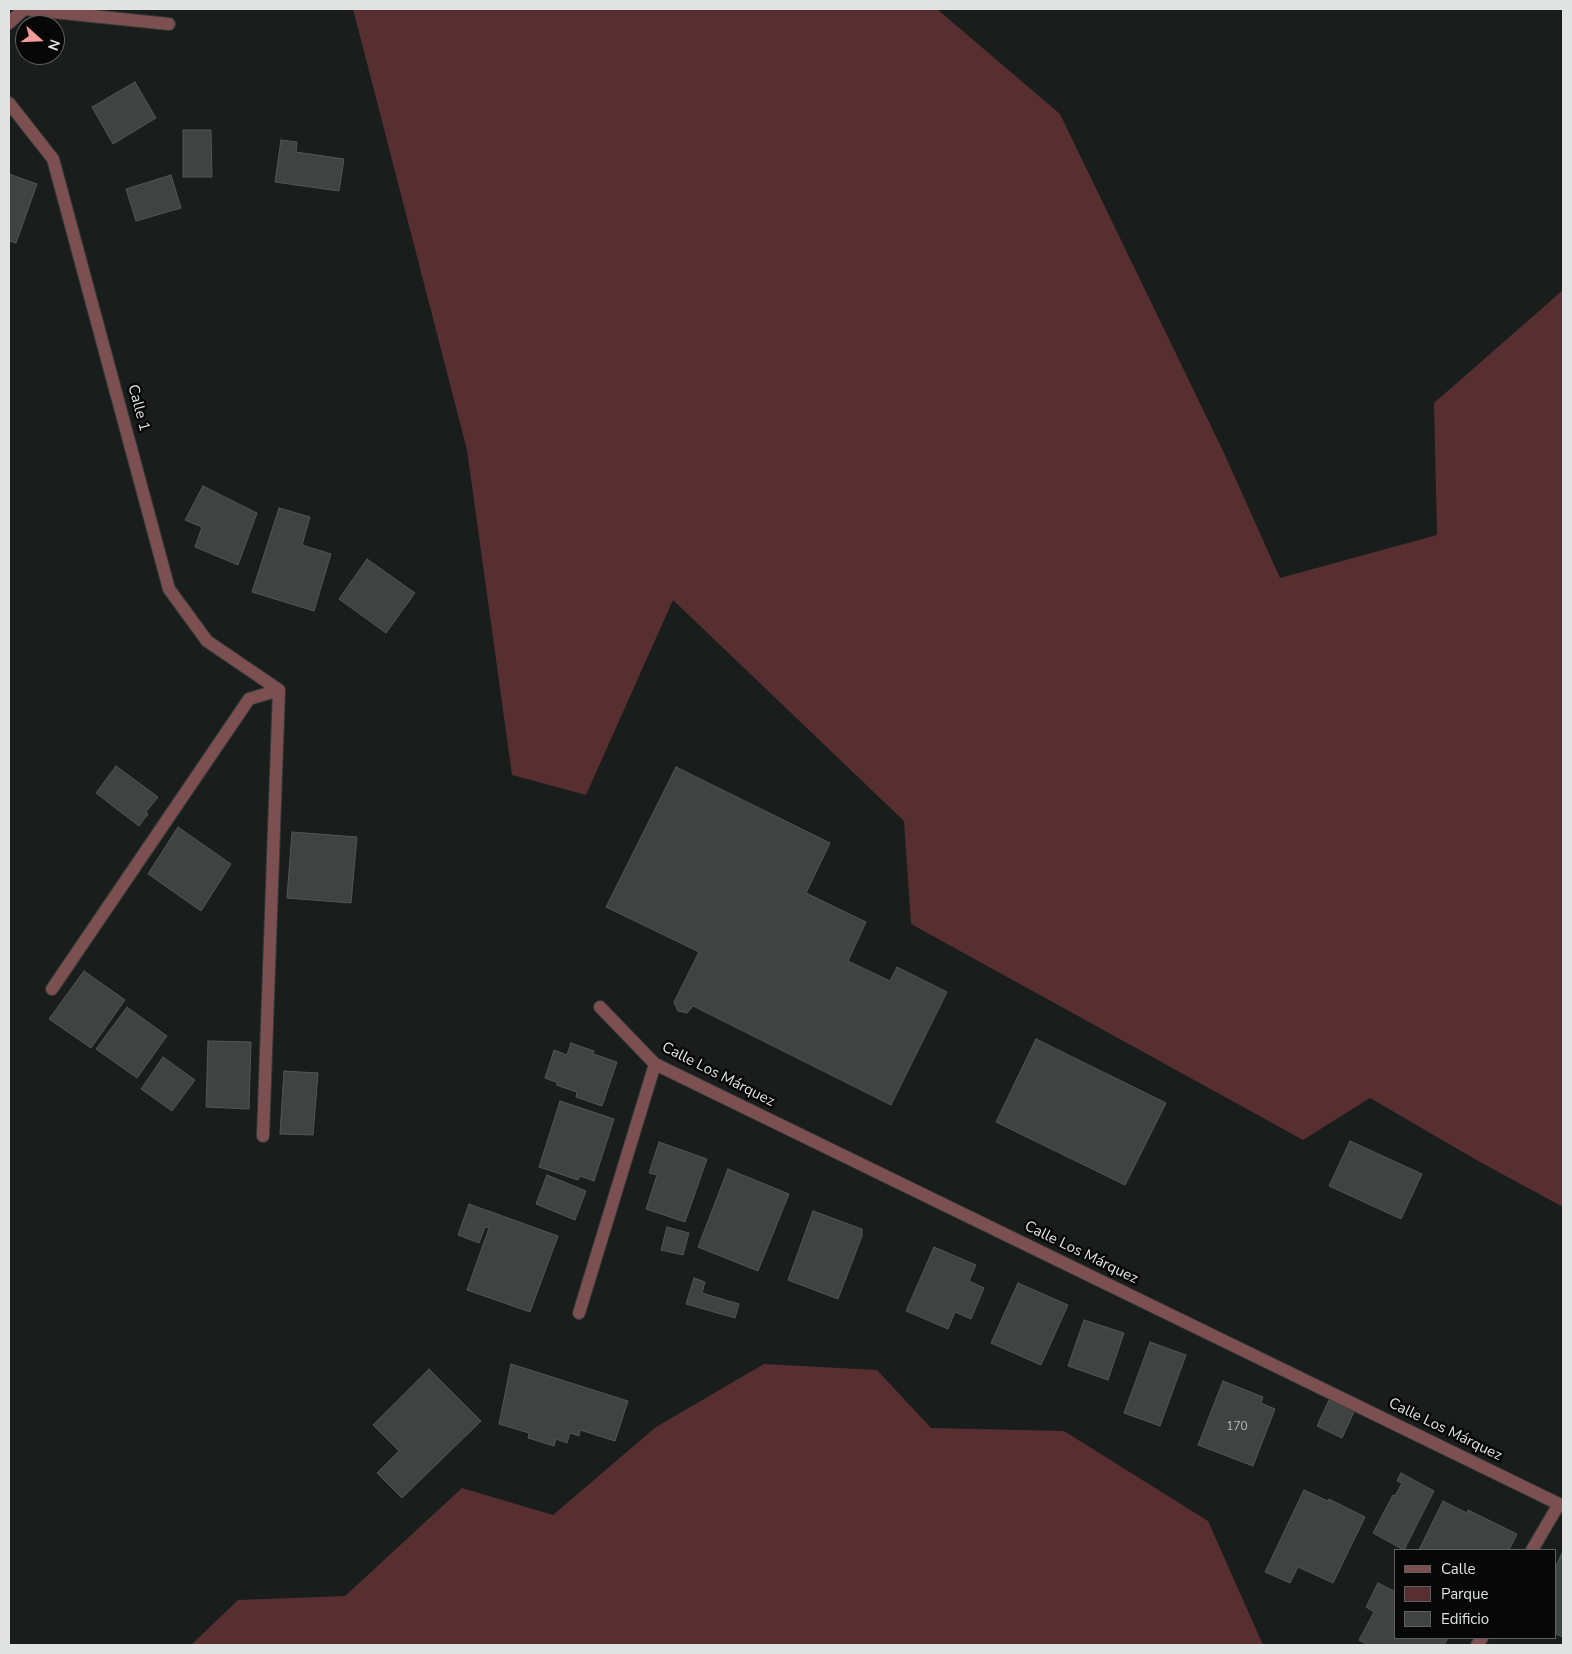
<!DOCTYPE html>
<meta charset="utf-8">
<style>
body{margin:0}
#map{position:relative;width:1572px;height:1654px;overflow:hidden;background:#191d1c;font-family:"Nunito Sans",sans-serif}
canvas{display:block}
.frame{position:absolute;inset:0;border:10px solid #e1e3e2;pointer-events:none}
.legend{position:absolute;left:1394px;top:1549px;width:162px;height:90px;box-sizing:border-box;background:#060706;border:1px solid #5e5f5e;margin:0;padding:6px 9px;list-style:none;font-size:15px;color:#e1e3e2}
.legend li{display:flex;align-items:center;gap:10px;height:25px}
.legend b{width:25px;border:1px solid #5e5f5e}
.north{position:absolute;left:15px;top:15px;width:50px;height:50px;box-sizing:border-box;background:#060706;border:1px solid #5e5f5e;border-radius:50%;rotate:110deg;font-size:14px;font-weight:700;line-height:20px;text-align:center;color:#e1e3e2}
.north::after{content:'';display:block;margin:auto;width:18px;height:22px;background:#f59b9c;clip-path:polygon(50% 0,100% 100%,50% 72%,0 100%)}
</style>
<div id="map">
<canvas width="1572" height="1654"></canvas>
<div class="frame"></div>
<ul class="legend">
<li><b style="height:6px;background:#7c5050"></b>Calle</li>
<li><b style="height:14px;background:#572f30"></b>Parque</li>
<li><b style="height:14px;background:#3f4342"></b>Edificio</li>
</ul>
<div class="north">N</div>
</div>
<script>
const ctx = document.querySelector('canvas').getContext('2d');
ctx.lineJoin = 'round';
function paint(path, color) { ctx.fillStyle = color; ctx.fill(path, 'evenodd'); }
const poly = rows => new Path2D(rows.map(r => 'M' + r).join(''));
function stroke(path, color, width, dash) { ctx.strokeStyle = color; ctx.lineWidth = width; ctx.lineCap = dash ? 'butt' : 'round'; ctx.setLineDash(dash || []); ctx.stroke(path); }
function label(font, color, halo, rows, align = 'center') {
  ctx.font = font + ' "Nunito Sans",sans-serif'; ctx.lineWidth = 5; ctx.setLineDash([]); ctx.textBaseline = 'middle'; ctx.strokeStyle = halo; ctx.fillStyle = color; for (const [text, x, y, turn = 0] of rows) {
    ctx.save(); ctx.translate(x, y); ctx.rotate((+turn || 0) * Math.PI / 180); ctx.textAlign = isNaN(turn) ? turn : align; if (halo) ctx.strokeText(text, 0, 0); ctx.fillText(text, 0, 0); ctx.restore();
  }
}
paint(poly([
 [353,9,937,9,1060,114,1224,453,1280,578,1437,535,1434,403,1563,290,1563,1207,1480,1162,1370,1098,1303,1140,911,924,904,821,673,600,586,795,512,775,467,450],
 [764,1364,877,1370,931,1428,1064,1431,1208,1521,1263,1645,191,1645,238,1600,345,1596,462,1488,553,1515,656,1427]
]), '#572f30');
const building = poly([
 [135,82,156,118,113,144,92,107,135,82],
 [183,130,211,130,212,177,183,177,183,130],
 [281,140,297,142,296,152,344,159,339,191,275,182,281,140],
 [9,174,37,184,16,243,9,241,9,174],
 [171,175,181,208,136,221,126,189,171,175],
 [203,486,257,513,238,565,195,547,202,527,185,520,203,486],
 [279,508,310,517,302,545,331,554,314,611,252,592,279,508],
 [367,559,415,593,386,633,339,599,367,559],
 [116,766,158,797,146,812,148,814,139,826,96,793,116,766],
 [676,767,830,843,806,893,866,922,848,961,890,981,897,967,947,992,891,1105,693,1006,687,1013,678,1011,674,1002,699,952,606,907,676,767],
 [178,827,231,864,201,911,148,874,178,827],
 [292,832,357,837,351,903,287,898,292,832],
 [84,971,125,1000,91,1048,49,1019,84,971],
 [127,1007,167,1036,137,1078,96,1049,127,1007],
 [1036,1039,1166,1103,1125,1185,996,1122,1036,1039],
 [208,1041,251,1042,249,1109,206,1107,208,1041],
 [571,1043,594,1051,593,1054,617,1062,602,1106,576,1097,577,1092,556,1085,558,1083,545,1078,554,1050,567,1055,571,1043],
 [163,1057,195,1080,172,1111,141,1089,163,1057],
 [284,1071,318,1073,313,1135,280,1134,284,1071],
 [560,1101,614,1119,594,1181,580,1176,578,1180,539,1167,560,1101],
 [1350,1141,1422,1174,1401,1219,1329,1186,1350,1141],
 [659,1142,707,1159,685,1222,646,1209,657,1175,649,1173,659,1142],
 [728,1169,789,1194,758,1271,698,1247,728,1169],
 [547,1175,586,1191,575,1220,536,1204,547,1175],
 [469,1204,558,1236,530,1312,467,1290,489,1228,485,1227,479,1243,458,1235,469,1204],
 [813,1211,862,1229,862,1236,838,1299,788,1280,813,1211],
 [667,1227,689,1233,683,1255,661,1250,667,1227],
 [934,1247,976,1265,969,1281,984,1288,971,1319,955,1312,948,1329,906,1311,934,1247],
 [694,1278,705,1282,702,1293,739,1304,735,1318,686,1304,694,1278],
 [1018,1283,1068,1305,1041,1365,991,1343,1018,1283],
 [1084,1320,1124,1333,1108,1380,1068,1366,1084,1320],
 [1150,1342,1186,1355,1160,1426,1124,1413,1150,1342],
 [511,1364,628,1401,615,1441,580,1430,579,1436,570,1433,567,1443,556,1439,554,1446,528,1438,529,1433,499,1424,511,1364],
 [429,1369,481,1421,402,1498,377,1473,399,1451,373,1425,429,1369],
 [1223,1381,1263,1397,1261,1403,1275,1409,1253,1466,1198,1445,1223,1381],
 [1329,1400,1354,1412,1342,1438,1317,1426,1329,1400],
 [1401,1473,1434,1491,1404,1550,1373,1533,1393,1495,1395,1496,1402,1483,1397,1481,1401,1473],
 [1304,1490,1328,1501,1329,1499,1365,1517,1333,1583,1298,1567,1290,1583,1265,1572,1304,1490],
 [1443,1501,1467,1513,1468,1510,1517,1534,1509,1550,1419,1550,1443,1501],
 [1563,1551,1563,1637,1556,1634,1556,1566,1563,1551],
 [1378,1583,1396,1592,1396,1638,1448,1638,1444,1645,1368,1645,1359,1640,1374,1612,1366,1607,1378,1583]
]);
paint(building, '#3f4342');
stroke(building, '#525755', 1);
const service = poly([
 [9,23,24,9,169,24]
]);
const minor = poly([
 [9,103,53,159,169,589,207,641,279,690],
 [52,989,249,699,279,690],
 [600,1007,655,1064,1563,1506],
 [263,1136,279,690],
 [579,1313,655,1064],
 [1532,1550,1559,1504],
 [1477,1645,1482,1638]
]);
stroke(service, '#353938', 14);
stroke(minor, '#353938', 14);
stroke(service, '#7c5050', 12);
stroke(minor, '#7c5050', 12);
label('12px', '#b8bbba', null, [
 ["170",1237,1427]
]);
label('15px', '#e1e3e2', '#060706', [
 ["Calle 1",138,408,75],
 ["Calle Los Márquez",718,1075,27],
 ["Calle Los Márquez",1081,1253,26],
 ["Calle Los Márquez",1445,1430,26]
]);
</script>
